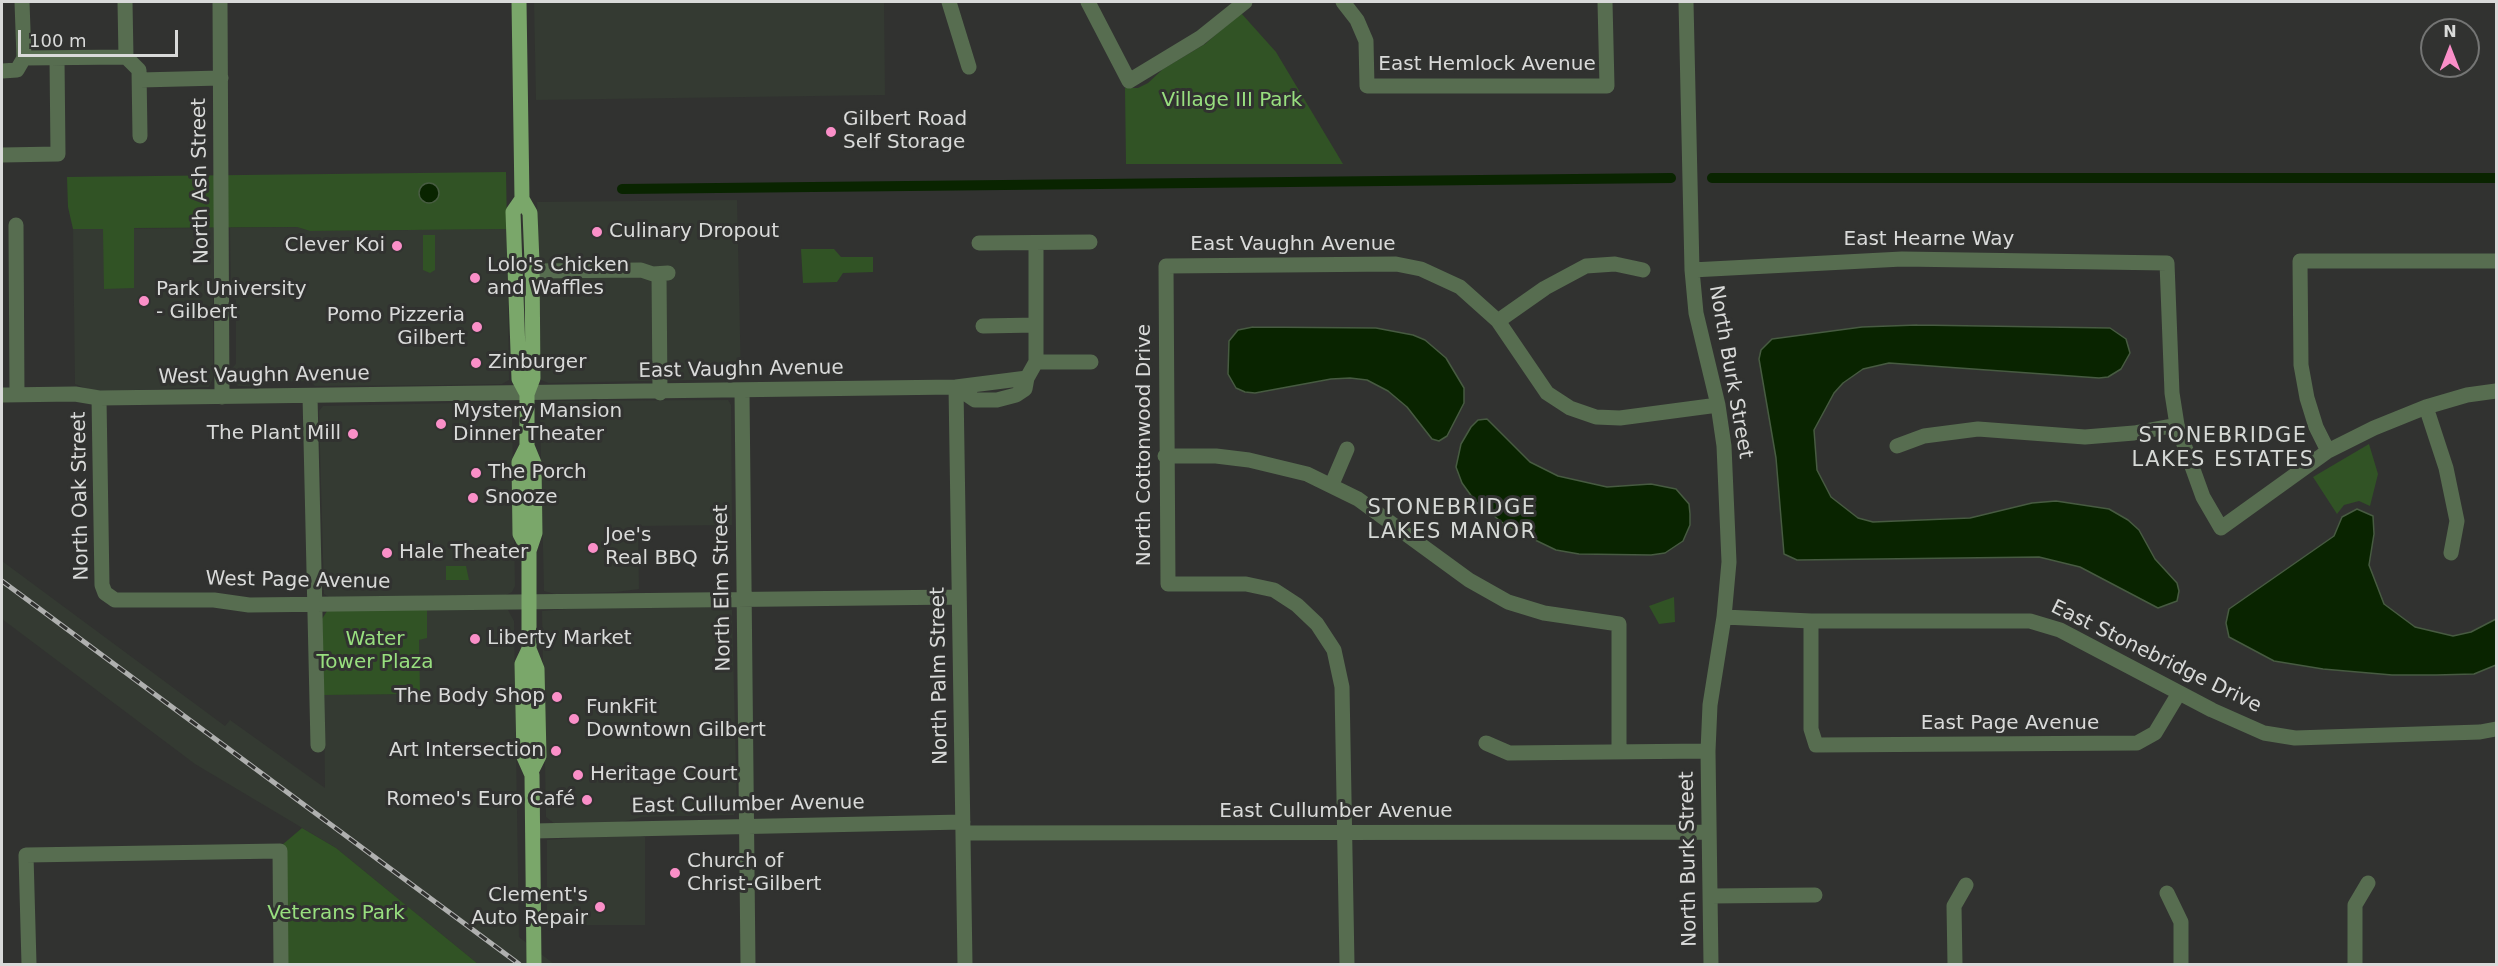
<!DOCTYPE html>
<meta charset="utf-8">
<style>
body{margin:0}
#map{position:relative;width:2498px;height:966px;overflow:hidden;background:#313230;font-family:"DejaVu Sans",sans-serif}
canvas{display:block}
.frame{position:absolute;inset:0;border:3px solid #d9dad9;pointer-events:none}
.north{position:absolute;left:2420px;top:18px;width:60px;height:60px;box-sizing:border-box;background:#313230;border:2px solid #747574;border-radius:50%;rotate:0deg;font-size:16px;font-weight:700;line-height:24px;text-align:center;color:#d9dad9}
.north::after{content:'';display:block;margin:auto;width:21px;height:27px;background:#fa8fc8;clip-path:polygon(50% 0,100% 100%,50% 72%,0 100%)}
.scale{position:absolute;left:18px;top:30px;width:160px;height:27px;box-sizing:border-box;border:3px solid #d9dad9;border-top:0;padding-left:8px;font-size:18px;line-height:21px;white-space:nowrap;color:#d9dad9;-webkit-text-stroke:4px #313230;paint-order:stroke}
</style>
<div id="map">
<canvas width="2498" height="966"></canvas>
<div class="frame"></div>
<div class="north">N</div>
<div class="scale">100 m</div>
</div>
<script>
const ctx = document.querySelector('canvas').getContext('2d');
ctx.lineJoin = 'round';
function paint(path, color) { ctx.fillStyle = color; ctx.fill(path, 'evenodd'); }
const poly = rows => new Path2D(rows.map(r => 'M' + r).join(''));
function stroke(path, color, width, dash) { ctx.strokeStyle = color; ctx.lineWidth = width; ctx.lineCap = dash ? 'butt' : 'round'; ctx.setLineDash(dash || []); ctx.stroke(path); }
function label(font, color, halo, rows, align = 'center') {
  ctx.font = font + ' "DejaVu Sans",sans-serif'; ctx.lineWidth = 6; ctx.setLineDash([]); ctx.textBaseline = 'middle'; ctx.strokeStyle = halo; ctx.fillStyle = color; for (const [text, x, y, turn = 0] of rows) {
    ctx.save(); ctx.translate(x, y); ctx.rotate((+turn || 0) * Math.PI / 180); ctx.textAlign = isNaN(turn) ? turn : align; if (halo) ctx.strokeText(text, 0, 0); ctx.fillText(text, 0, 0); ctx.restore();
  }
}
paint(poly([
 [534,2,884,2,885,95,536,100],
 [737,200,741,379,549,383,541,380,537,202],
 [297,227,310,231,507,229,509,380,502,384,442,385,315,386,310,381,268,382,262,387,238,386,231,379,231,369,236,364,236,300,231,296,230,228],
 [213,228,213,378,209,387,109,391,90,390,75,384,73,229],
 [728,400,731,405,732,525,638,526,639,589,616,592,555,594,544,591,540,417,542,404,549,401],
 [504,402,510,406,512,411,515,586,512,592,506,595,329,597,324,594,319,411,323,406],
 [2,561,225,726,230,720,325,788,324,695,419,694,419,640,427,609,508,610,514,621,519,937,554,964,478,964,336,848,195,764,2,619],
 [612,605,638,608,728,607,732,610,737,808,734,815,642,817,619,823,555,824,546,817,542,611],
 [634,834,645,837,645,925,547,925,547,840]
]), '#343a32');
paint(poly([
 [1241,13,1276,52,1343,164,1126,164,1125,88,1138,88,1148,83,1163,69,1205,44],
 [506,172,507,229,310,231,297,227,134,228,134,288,104,289,103,229,73,229,68,207,67,177],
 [423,235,435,235,435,270,430,273,423,270],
 [801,249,834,249,841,257,873,257,873,272,843,273,837,282,803,283],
 [2369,444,2378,474,2370,506,2359,501,2344,505,2337,514,2313,477],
 [446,566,466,566,469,580,446,580],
 [1674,597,1675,622,1659,624,1649,606],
 [427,609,427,638,419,640,420,694,324,695,322,619,327,611],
 [302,828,336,848,478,964,286,964,282,845]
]), '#315325');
const water = poly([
 '419 193a10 10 0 1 1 20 0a10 10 0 1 1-20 0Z',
 [1917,325,2110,328,2126,339,2130,353,2121,369,2108,377,2099,378,1889,363,1863,369,1843,383,1834,393,1814,430,1817,470,1831,497,1858,518,1873,522,1970,518,2032,503,2056,501,2109,509,2128,520,2139,530,2155,559,2177,583,2179,591,2177,601,2158,608,2080,567,2039,557,1797,560,1784,554,1776,458,1759,359,1761,350,1772,339,1862,327,1917,325],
 [1253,327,1376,328,1413,335,1425,340,1446,358,1464,388,1464,403,1447,436,1439,441,1432,439,1407,407,1388,391,1367,380,1350,378,1331,379,1255,393,1245,392,1236,388,1228,374,1229,341,1238,330,1253,327],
 [1487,419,1530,462,1558,476,1607,487,1651,484,1676,489,1689,504,1690,514,1690,525,1683,541,1665,553,1651,555,1579,554,1556,550,1508,527,1475,501,1462,483,1456,467,1461,444,1471,427,1478,420,1487,419],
 [2357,509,2373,516,2374,534,2369,565,2384,604,2415,627,2453,636,2471,632,2496,619,2496,665,2474,674,2436,675,2392,675,2323,669,2274,661,2229,637,2226,623,2229,609,2334,536,2342,517,2357,509]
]);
paint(water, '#092400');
stroke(water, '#475b41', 1.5);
stroke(poly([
 [1712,178,2496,178],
 [622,189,1671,178]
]), '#092400', 10);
stroke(poly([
 [22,2,24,58],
 [125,2,126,57],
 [220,2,222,397],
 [949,2,969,67],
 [1088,2,1129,81,1200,38,1245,2],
 [1343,2,1357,20,1366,41,1367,86,1607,86,1605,2],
 [1686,2,1692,270,1696,313,1718,405,1724,446,1729,562,1724,617,1710,705,1708,751,1711,964],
 [24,58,126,57,139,70,140,136],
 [2,71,17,70,24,58],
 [140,80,221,78],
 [2,155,58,154,57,58],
 [16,225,17,395],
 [979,243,1090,242],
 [1692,270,1902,259,2167,263,2172,393,2177,425,2203,497,2221,528,2328,451,2374,428,2426,407,2467,395,2496,391],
 [532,271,641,270,653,274,668,273],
 [659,274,660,393],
 [1498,321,1545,288,1586,266,1615,264,1643,270],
 [983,326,1036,325],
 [1036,362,1091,362],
 [1027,378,956,387,975,400,997,400,1016,395,1025,389,1027,378,1036,362,1036,243],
 [742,392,748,964],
 [2,395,75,394,99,398,956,387,965,964],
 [310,396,318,745],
 [99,398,102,585,105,593,115,600,214,600,249,605,959,597],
 [2426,407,2446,468,2457,521,2451,553],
 [1897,446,1924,436,1978,429,2085,437,2134,433,2177,425],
 [2328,451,2316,427,2307,398,2301,365,2300,261,2496,261],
 [1165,456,1216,456,1249,460,1307,474,1358,499,1469,580,1508,602,1544,613,1619,624,1619,752],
 [1332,484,1347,449],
 [1724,617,1811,621,2030,621,2060,630,2212,710,2264,733,2295,738,2480,732,2496,729],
 [1811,621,1811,729,1816,745,2137,743,2155,733,2179,693],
 [1486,743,1509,753,1708,751],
 [533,831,963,822],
 [964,833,1709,832],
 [2167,893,2181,922,2181,964],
 [1710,896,1815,895],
 [29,964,26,855,280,851,281,964],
 [1347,964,1342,687,1334,650,1317,624,1297,605,1274,590,1246,584,1168,584,1166,266,1396,264,1421,269,1460,287,1498,321,1547,393,1570,408,1596,417,1620,418,1718,405],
 [1955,964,1954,906,1966,885],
 [2355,964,2355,905,2368,883]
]), '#576d50', 15);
stroke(poly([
 [519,2,522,199,530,213,532,262,533,378,527,394,527,446,534,463,535,533,529,551,529,649,537,669,539,756,532,770],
 [522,199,513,212,519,379,527,394],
 [527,446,519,462,520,534,529,551],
 [529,649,522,664,524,757,532,775,534,964]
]), '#7aa76a', 15);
const rail = poly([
 [2,581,519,964]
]);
stroke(rail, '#afb0af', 5);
stroke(rail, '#313230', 3, [9]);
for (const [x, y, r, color] of [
 [831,132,6,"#fa8fc8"],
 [597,232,6,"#fa8fc8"],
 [397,246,6,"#fa8fc8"],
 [475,278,6,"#fa8fc8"],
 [144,301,6,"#fa8fc8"],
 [477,327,6,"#fa8fc8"],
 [476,363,6,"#fa8fc8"],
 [441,424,6,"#fa8fc8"],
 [353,434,6,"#fa8fc8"],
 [476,473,6,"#fa8fc8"],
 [473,498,6,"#fa8fc8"],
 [593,548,6,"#fa8fc8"],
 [387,553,6,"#fa8fc8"],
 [475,639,6,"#fa8fc8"],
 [557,697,6,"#fa8fc8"],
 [574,719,6,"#fa8fc8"],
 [556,751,6,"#fa8fc8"],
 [578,775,6,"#fa8fc8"],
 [587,800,6,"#fa8fc8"],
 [675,873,6,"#fa8fc8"],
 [600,907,6,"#fa8fc8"]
]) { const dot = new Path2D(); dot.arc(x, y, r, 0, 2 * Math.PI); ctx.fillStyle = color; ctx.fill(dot); stroke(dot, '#313230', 2); }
label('20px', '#d9dad9', '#313230', [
 ["East Hemlock Avenue",1487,65],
 ["North Ash Street",201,181,-91],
 ["East Hearne Way",1929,240],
 ["East Vaughn Avenue",1293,245],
 ["East Vaughn Avenue",741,370,-1],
 ["North Burk Street",1730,372,80],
 ["West Vaughn Avenue",264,376,-1],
 ["North Cottonwood Drive",1145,445,-90],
 ["North Oak Street",81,496,-91],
 ["West Page Avenue",298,581,1],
 ["North Elm Street",723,588,-91],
 ["East Stonebridge Drive",2156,657,26],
 ["North Palm Street",940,676,-91],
 ["East Page Avenue",2010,724],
 ["East Cullumber Avenue",748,805,-1],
 ["East Cullumber Avenue",1336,812],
 ["North Burk Street",1689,859,-91]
]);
label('20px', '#98df7f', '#313230', [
 ["Village III Park",1232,101],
 ["Water",375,640],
 ["Tower Plaza",375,663],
 ["Veterans Park",336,914]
]);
label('20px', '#d9dad9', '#313230', [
 ["Gilbert Road",843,120],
 ["Self Storage",843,143],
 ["Culinary Dropout",609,232],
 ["Clever Koi",385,246,"right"],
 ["Lolo's Chicken",487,266],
 ["and Waffles",487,289],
 ["Park University",156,290],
 ["- Gilbert",156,313],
 ["Pomo Pizzeria",465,316,"right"],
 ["Gilbert",465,339,"right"],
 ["Zinburger",488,363],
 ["Mystery Mansion",453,412],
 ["Dinner Theater",453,435],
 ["The Plant Mill",341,434,"right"],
 ["The Porch",488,473],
 ["Snooze",485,498],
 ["Joe's",605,536],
 ["Real BBQ",605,559],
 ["Hale Theater",399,553],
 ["Liberty Market",487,639],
 ["The Body Shop",545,697,"right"],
 ["FunkFit",586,708],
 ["Downtown Gilbert",586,731],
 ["Art Intersection",544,751,"right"],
 ["Heritage Court",590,775],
 ["Romeo's Euro Café",575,800,"right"],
 ["Church of",687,862],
 ["Christ-Gilbert",687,885],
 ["Clement's",588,896,"right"],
 ["Auto Repair",588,919,"right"]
], 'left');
ctx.letterSpacing = '1.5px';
label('21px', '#d6d9d6', '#313230', [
 ["STONEBRIDGE",2223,437],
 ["LAKES ESTATES",2223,461],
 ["STONEBRIDGE",1452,509],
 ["LAKES MANOR",1452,533]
]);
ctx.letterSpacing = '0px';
</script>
